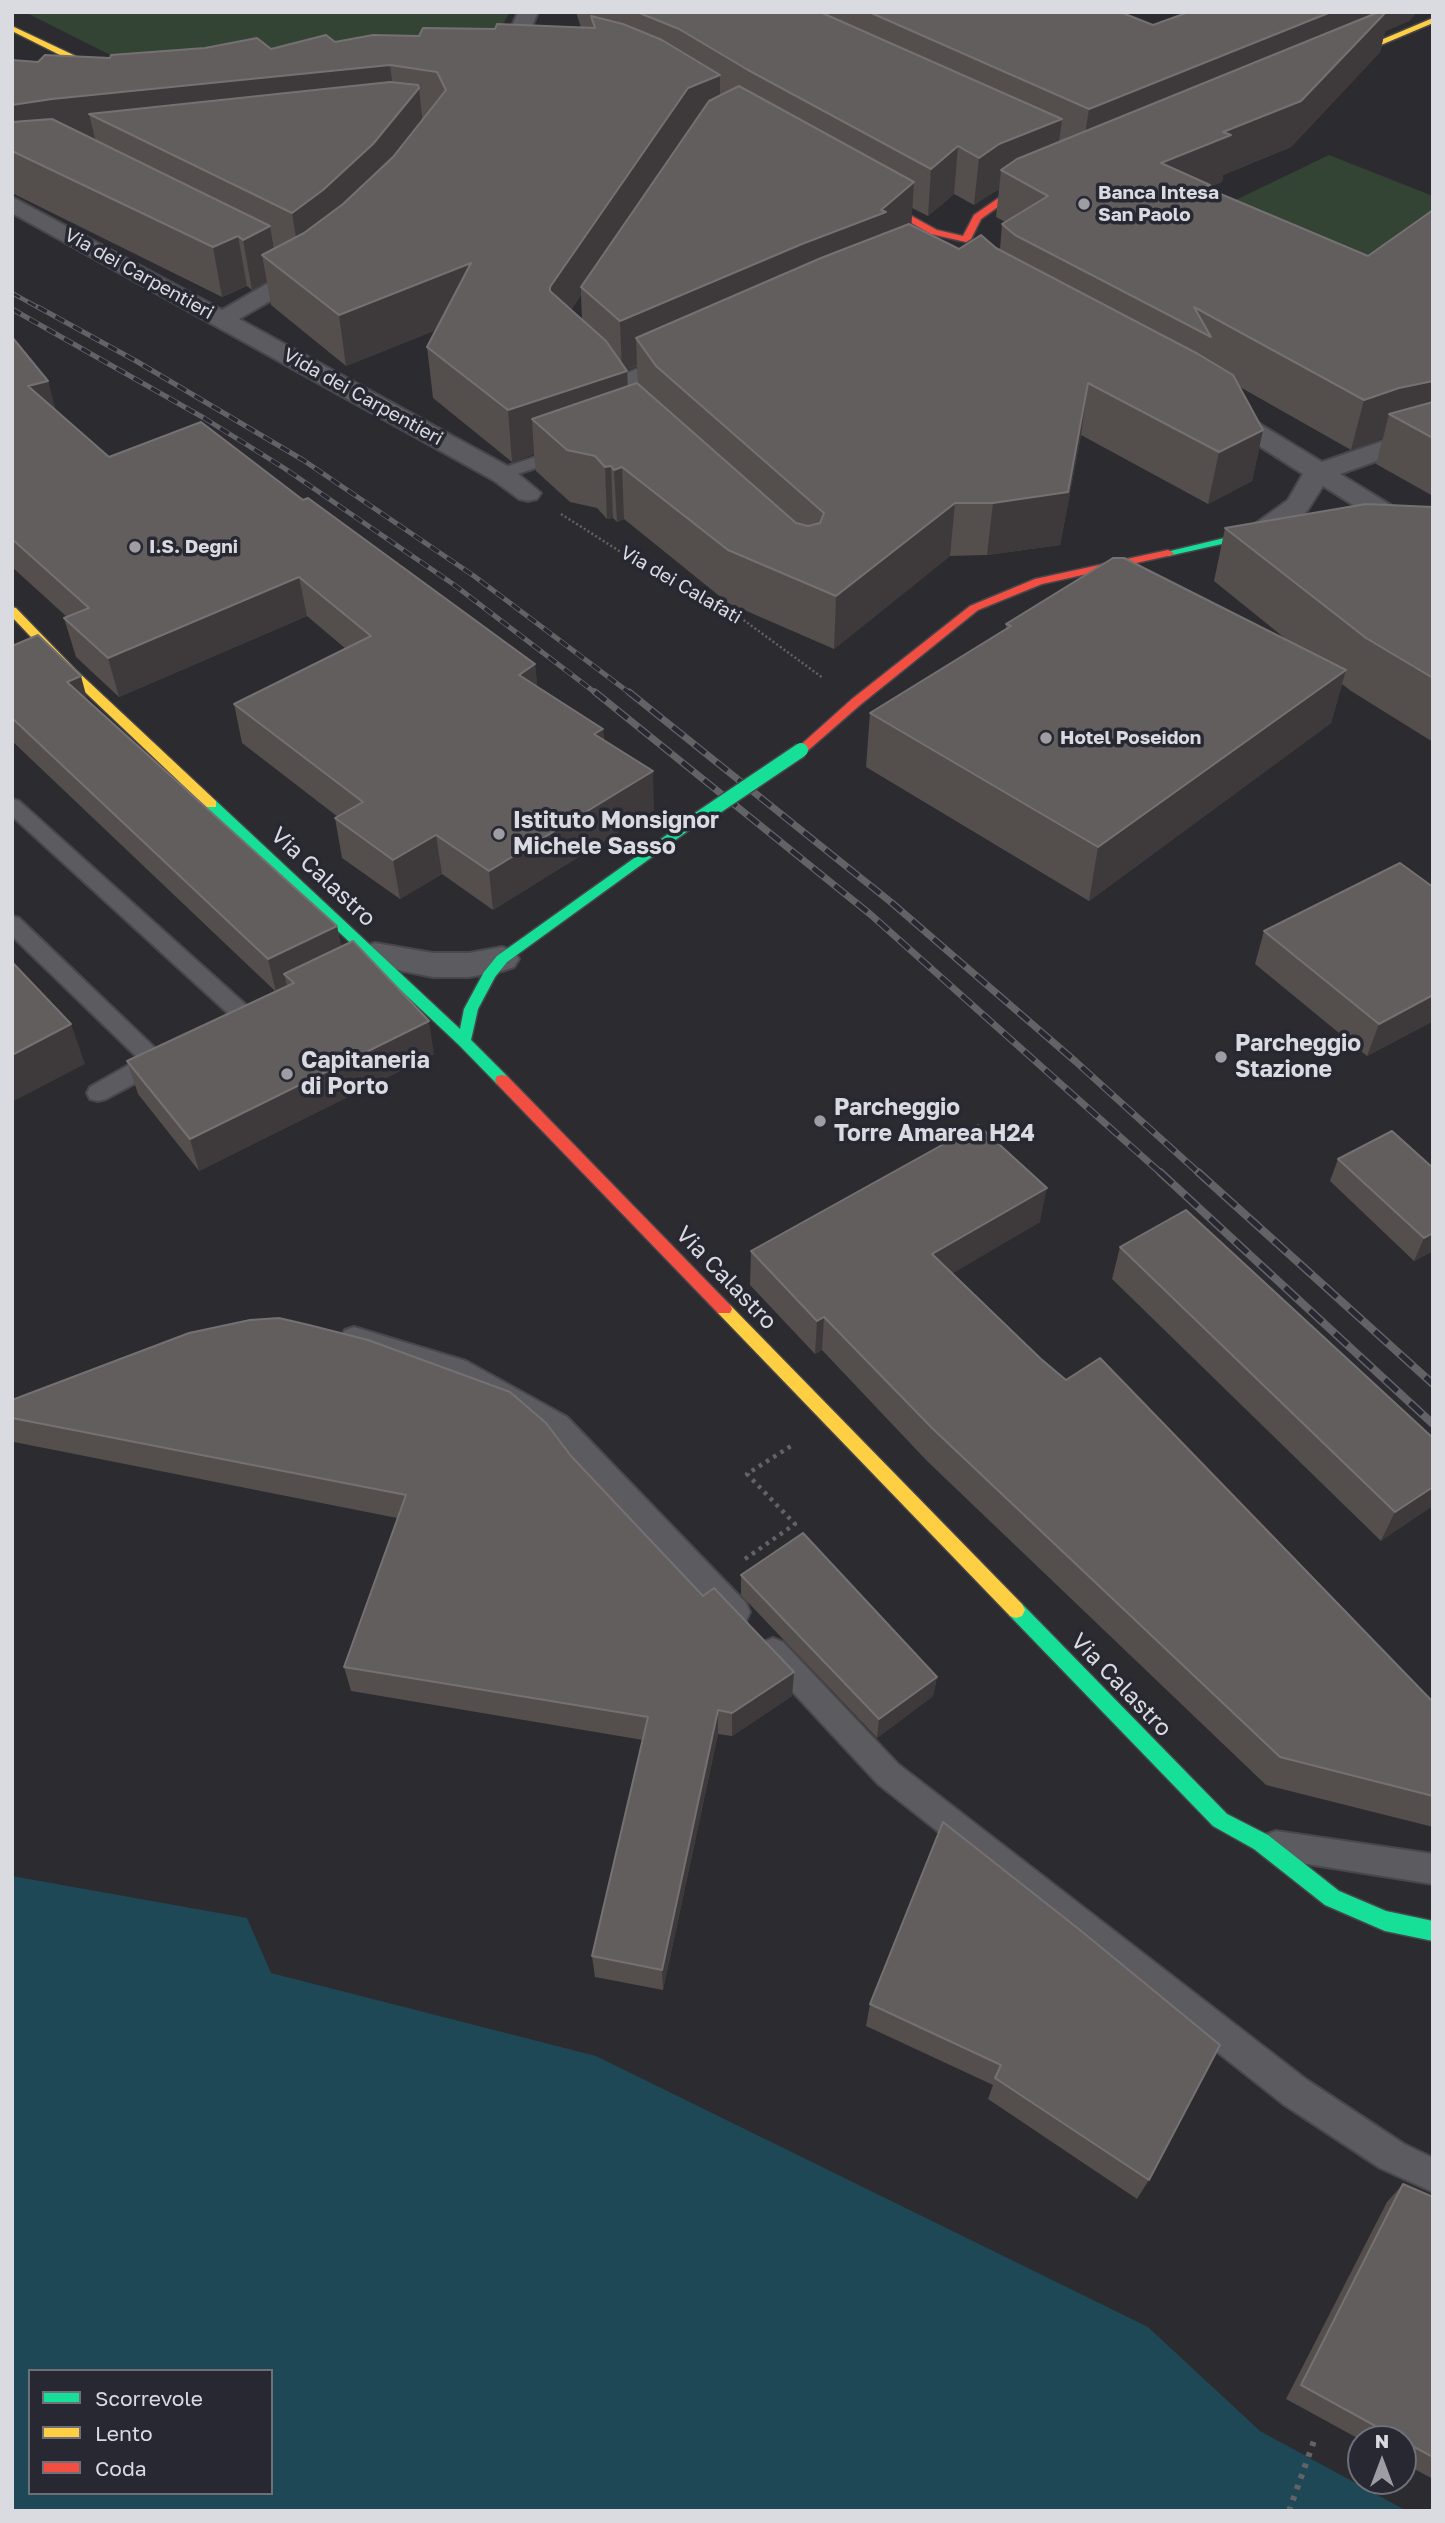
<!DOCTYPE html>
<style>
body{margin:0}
#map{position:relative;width:1445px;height:2523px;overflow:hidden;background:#2b2b30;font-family:"Golos Text",sans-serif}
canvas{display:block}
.frame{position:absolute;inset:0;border:14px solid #dadae1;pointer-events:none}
.legend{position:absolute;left:28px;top:2369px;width:245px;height:126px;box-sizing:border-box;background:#282833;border:2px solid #6f6f79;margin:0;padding:9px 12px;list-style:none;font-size:21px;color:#dadae1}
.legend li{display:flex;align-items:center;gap:14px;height:35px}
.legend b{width:35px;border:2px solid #6f6f79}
.north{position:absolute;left:1347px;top:2425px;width:70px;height:70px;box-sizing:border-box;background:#282833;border:2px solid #6f6f79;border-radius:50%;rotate:0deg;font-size:19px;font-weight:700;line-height:28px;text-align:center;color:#dadae1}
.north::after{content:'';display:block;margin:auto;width:24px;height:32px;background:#9d9da3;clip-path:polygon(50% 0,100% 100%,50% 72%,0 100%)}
</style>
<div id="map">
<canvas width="1445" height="2523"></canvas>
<div class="frame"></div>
<ul class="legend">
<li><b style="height:9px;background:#16e098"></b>Scorrevole</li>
<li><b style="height:9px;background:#ffcf43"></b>Lento</li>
<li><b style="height:9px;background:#f24e42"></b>Coda</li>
</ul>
<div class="north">N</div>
</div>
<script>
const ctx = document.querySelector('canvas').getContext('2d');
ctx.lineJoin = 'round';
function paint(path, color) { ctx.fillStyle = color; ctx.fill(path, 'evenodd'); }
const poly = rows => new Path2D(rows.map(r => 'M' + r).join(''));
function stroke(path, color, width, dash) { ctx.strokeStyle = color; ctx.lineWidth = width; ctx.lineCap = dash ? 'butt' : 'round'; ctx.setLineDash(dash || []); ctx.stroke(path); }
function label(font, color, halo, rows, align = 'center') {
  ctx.font = font + ' "Golos Text",sans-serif'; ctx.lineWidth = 7; ctx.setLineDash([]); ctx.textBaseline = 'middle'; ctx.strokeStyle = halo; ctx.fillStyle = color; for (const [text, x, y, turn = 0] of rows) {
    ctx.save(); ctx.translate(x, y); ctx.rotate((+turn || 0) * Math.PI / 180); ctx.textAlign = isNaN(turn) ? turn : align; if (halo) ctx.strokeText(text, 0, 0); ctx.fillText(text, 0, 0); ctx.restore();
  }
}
paint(poly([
 [25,12,510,12,494,40,128,64],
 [1329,155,1433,196,1433,225,1332,277,1196,219]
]), '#344434');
paint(poly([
 [12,1876,247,1918,271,1973,596,2056,1148,2327,1260,2431,1407,2511,12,2511],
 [30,2371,271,2371,271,2493,30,2493]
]), '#1e4856');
const lane = poly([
 [566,447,572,448,574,452,572,456,502,479,494,474,496,470,566,447],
 [12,799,19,801,255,1013,258,1018,255,1023,229,1035,221,1033,218,1027,221,1021,231,1016,12,816,12,799],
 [12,916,19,918,157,1050,174,1044,182,1046,185,1052,182,1058,106,1099,98,1101,90,1099,87,1093,90,1087,139,1059,12,936,12,916],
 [354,1327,466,1361,567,1417,746,1603,750,1612,746,1621,736,1624,726,1621,549,1433,449,1376,345,1344,341,1337,345,1330,354,1327],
 [773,1638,783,1642,898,1764,1307,2080,1404,2144,1433,2158,1433,2192,1380,2168,1283,2104,878,1784,763,1660,759,1651,763,1642,773,1638],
 [1276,1831,1433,1854,1433,1884,1276,1859,1265,1855,1261,1845,1265,1835,1276,1831]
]);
const street = poly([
 [518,12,538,12,523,47,520,51,513,53,506,51,503,47,518,12],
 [12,197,222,310,304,262,320,262,324,267,320,272,239,319,511,468,541,493,537,499,528,501,519,499,493,480,12,213,12,197],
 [685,349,694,351,697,356,694,361,628,390,619,392,610,390,607,385,610,380,685,349],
 [1218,401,1227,404,1322,462,1386,440,1433,430,1433,446,1402,452,1340,474,1433,531,1433,551,1423,549,1323,486,1307,511,1272,538,1262,540,1252,538,1248,532,1252,526,1288,500,1303,474,1209,414,1205,409,1209,404,1218,401],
 [375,943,433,953,469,953,502,947,514,951,519,959,514,967,502,971,469,977,433,977,363,963,358,955,363,947,375,943]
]);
const fast = poly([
 [1262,529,1274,529,1280,532,1274,535,1262,535,1168,556,1162,553,1262,529],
 [211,800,216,801,460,1029,464,1009,484,972,497,956,692,817,702,817,703,820,507,962,495,977,478,1009,471,1040,507,1076,509,1080,502,1085,497,1084,459,1045,206,807,206,801,211,800],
 [1016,1602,1022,1604,1227,1814,1268,1835,1339,1891,1386,1911,1433,1921,1433,1941,1385,1931,1325,1905,1254,1849,1213,1826,1010,1616,1007,1610,1010,1604,1016,1602]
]);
const slow = poly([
 [1433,18,1433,23,1338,63,1331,61,1433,18],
 [12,26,82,59,124,71,120,73,106,72,76,63,12,31,12,26],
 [12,607,16,608,75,669,216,801,216,807,206,807,67,675,12,617,12,607],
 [724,1303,730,1305,1022,1604,1025,1610,1022,1616,1016,1618,1010,1616,718,1313,716,1309,718,1305,724,1303]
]);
const jam = poly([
 [1040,180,1047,182,1006,201,981,219,971,239,966,242,931,234,862,195,870,193,937,230,963,236,974,215,1000,197,1040,180],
 [1168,550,1174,553,1172,555,1042,584,978,610,860,705,805,753,797,753,795,750,852,699,970,606,1035,579,1168,550],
 [502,1075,507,1076,730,1305,732,1309,730,1313,718,1313,497,1084,495,1080,497,1076,502,1075]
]);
stroke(lane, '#47474c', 4);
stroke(street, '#47474c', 4);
stroke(fast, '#47474c', 3);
stroke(slow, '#47474c', 3);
stroke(jam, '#47474c', 3);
stroke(poly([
 [561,514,657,575,734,613,823,678]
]), '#636367', 2.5, [2, 2.5]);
stroke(poly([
 [745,1559,795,1524,747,1474,791,1446]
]), '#636367', 4.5, [3.5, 5]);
stroke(poly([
 [1289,2511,1315,2438]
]), '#636367', 6, [4.5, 7]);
paint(lane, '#5b5b60');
paint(street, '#5b5b60');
paint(fast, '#16e098');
paint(slow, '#ffcf43');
paint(jam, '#f24e42');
const railFar3 = poly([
 [12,293,41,309]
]);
const railFar2 = poly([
 [38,307,136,361,303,460,474,576,631,694],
 [12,309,204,418,284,468,453,584,597,694]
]);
const railFar1 = poly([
 [595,692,870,914,1162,1174],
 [629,692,892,903,1075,1061,1200,1174]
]);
const rail = poly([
 [1160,1172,1433,1424],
 [1198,1172,1433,1384]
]);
stroke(railFar3, '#636367', 4.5);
stroke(railFar2, '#636367', 5);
stroke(railFar1, '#636367', 7);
stroke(rail, '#636367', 8);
stroke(railFar3, '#282833', 2.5, [9]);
stroke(railFar2, '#282833', 3.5, [10]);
stroke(railFar1, '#282833', 4.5, [14]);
stroke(rail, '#282833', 5, [17]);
const fastBridge = poly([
 [697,820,801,750]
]);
stroke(fastBridge, '#47474c', 17, []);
stroke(fastBridge, '#16e098', 14);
paint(poly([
 [576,12,1120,12,1153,25,1189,12,1417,12,1409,21,1385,31,1380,52,1291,147,1223,175,1222,182,1209,187,1209,189,1368,256,1433,210,1433,496,1376,464,1383,438,1351,450,1240,387,1263,430,1252,481,1208,504,1081,435,1060,545,987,555,950,556,834,649,728,603,624,519,617,522,613,518,607,519,597,508,570,502,536,471,534,454,512,462,433,398,427,347,436,330,346,366,271,305,267,282,252,290,247,286,222,297,12,193,12,60,38,62,271,49,335,42,495,29,581,28],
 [999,190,996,217,1005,222,1002,224,1000,249,996,248,959,249,911,225,912,208,928,216,954,194,974,205,994,192],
 [581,295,582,320,571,310],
 [637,366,638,383,628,386,627,370],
 [12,337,48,381,55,410,109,457,303,500,535,664,537,687,603,729,604,740,654,810,493,910,442,874,400,899,342,858,335,818,338,817,242,743,234,704,346,649,307,616,119,697,76,657,64,618,67,617,12,567],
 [1433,507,1433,742,1351,691,1342,684,1331,723,1089,901,866,767,870,713,1006,629,1006,624,1287,640,1214,581,1225,528],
 [12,646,88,701,337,926,341,947,434,1054,199,1171,138,1094,127,1061,275,991,12,741],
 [1433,887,1433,1021,1367,1056,1255,964,1264,931],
 [1392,1131,1433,1251,1414,1261,1330,1181,1338,1159],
 [1040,1222,952,1273,1041,1359,1433,1702,1433,1827,1266,1785,927,1461,822,1350,815,1354,750,1285,751,1251],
 [1120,1247,1433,1438,1381,1541,1112,1279],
 [12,1400,571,1456,703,1596,794,1672,792,1696,732,1736,718,1734,663,1990,595,1977,592,1956,643,1740,351,1691,344,1667,397,1518,14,1442,12,1445],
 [741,1575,937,1677,933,1696,877,1738,741,1595],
 [943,1822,1149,2180,1137,2199,988,2099,993,2085,866,2026,870,2004],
 [1403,2184,1433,2197,1433,2479,1403,2463,1403,2439,1361,2440,1286,2399,1387,2202]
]), '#544e4d');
paint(poly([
 [1331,12,1417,12,1409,21,1385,31,1380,52,1291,147,1223,175,1222,182,1209,187,1201,232,1082,155,1089,109],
 [390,65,396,111,89,114,96,143,12,151,12,105,52,99],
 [720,75,720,122,581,287,581,295,553,338,550,287,688,88],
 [419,88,424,135,300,262,292,213],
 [1062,119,1056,166,1001,170,999,190,994,192,974,205,979,158,999,144],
 [958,146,954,194,928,216,931,169],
 [914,182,911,231,636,338,637,365,622,372,620,321,881,210],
 [270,226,277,267,262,255,267,282,252,290,243,240],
 [238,236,247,286,222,297,213,247],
 [471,263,476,314,346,366,339,315],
 [627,371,629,422,532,419,534,454,512,462,508,410],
 [48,381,58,418,28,386],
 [1433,381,1433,428,1389,414,1383,438,1351,450,1364,400,1399,388],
 [1088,383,1081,435,1060,545,987,555,993,503],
 [1263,430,1252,481,1208,504,1219,452],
 [611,466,613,518,607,519,605,467],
 [622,467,624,519,617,522,614,470],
 [955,503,950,556,834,649,836,596],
 [299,577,307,616,119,697,108,658],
 [535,664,539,703,519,675],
 [1346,670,1331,723,1089,901,1098,847],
 [81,676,90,710,67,682],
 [603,729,605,768,594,734],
 [653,771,654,810,493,910,489,871],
 [436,835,442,874,400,899,393,860],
 [337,926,343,959,284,974,287,986,276,992,268,959],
 [1433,995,1433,1021,1367,1056,1379,1024],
 [429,1021,434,1054,199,1171,190,1139],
 [71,1024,85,1064,12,1102,12,1055],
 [1047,1188,1040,1222,928,1288,932,1254],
 [1433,1233,1433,1251,1414,1261,1424,1238],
 [824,1317,822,1350,815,1354,817,1321],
 [1433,1487,1433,1506,1381,1541,1395,1512],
 [794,1672,792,1696,732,1736,732,1713],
 [937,1677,933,1696,877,1738,879,1719],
 [718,1710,718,1734,663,1990,662,1970]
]), '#3e3a3b');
const building = poly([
 [637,12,820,12,1062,119,999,144,979,158,958,146,931,169,748,70,679,29,637,12],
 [869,12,1120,12,1153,25,1189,12,1331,12,1089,109,869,12],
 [1379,12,1386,12,1301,101,1223,132,1231,135,1161,163,1210,185,1204,187,1368,256,1433,210,1433,381,1399,388,1364,400,1194,307,1211,337,1015,235,1002,224,1048,196,1001,170,1017,159,1379,12],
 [591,16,623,24,662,40,720,75,688,88,550,287,550,291,606,341,627,371,508,410,427,347,471,263,339,315,262,255,304,233,343,204,393,157,446,90,437,72,390,65,52,99,12,105,12,60,38,62,45,55,110,58,111,55,205,48,257,38,271,49,326,35,335,42,373,35,419,36,423,28,495,29,497,24,595,28,591,16],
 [390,82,418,85,419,88,373,144,323,190,292,213,89,114,390,82],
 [739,86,914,182,881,210,886,212,802,244,620,321,581,287,709,101,739,86],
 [52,119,270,226,243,240,238,236,213,247,12,151,12,122,52,119],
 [909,224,959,249,981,235,996,248,1198,354,1233,375,1263,430,1219,452,1088,383,1068,492,993,503,955,503,836,596,728,550,622,467,614,470,611,466,605,467,595,456,567,450,532,419,637,383,796,523,808,526,820,523,824,513,656,366,636,338,821,258,909,224],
 [12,337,48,381,28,386,109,457,201,422,303,500,308,498,535,664,519,675,603,729,594,734,653,771,489,871,436,835,393,860,335,818,363,802,234,704,371,636,299,577,108,658,64,618,89,608,12,539,12,337],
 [1433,402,1433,438,1389,414,1433,402],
 [1366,504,1433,507,1433,678,1366,638,1225,528,1366,504],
 [1113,558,1124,558,1346,670,1098,847,870,713,1011,626,1006,624,1113,558],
 [38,635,81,676,67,682,337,926,268,959,12,718,12,646,38,635],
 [1400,863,1433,887,1433,995,1379,1024,1264,931,1400,863],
 [353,941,429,1021,190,1139,127,1061,294,983,284,974,353,941],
 [12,962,71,1024,12,1055,12,962],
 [978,1125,1047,1188,932,1254,1041,1359,1066,1380,1100,1358,1433,1702,1433,1796,1280,1757,932,1428,824,1317,817,1321,751,1251,978,1125],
 [1392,1131,1433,1168,1433,1233,1424,1238,1338,1159,1392,1131],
 [1186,1210,1433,1438,1433,1487,1395,1512,1120,1247,1186,1210],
 [279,1318,309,1325,368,1340,510,1392,546,1423,571,1456,703,1596,714,1588,794,1672,732,1713,718,1710,662,1970,592,1956,648,1717,344,1667,406,1495,12,1418,12,1400,189,1333,250,1320,279,1318],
 [803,1533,937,1677,879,1719,741,1575,803,1533],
 [943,1822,1080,1930,1220,2045,1149,2180,995,2078,1001,2065,870,2004,943,1822],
 [1403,2184,1433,2197,1433,2457,1403,2441,1403,2439,1399,2439,1301,2385,1403,2184]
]);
paint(building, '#625e5d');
stroke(building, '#757172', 2);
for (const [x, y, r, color] of [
 [1084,204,7,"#9d9da3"],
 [135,547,7,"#9d9da3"],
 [1046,738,7,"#9d9da3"],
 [499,834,7,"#9d9da3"],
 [1221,1057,7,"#9d9da3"],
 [287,1074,7,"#9d9da3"],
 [820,1121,7,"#9d9da3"]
]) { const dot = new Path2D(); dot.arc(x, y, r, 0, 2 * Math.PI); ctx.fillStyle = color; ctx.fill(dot); stroke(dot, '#282833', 2.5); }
label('bold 19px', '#dadae1', '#282833', [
 ["Banca Intesa",1098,193],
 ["San Paolo",1098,215],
 ["I.S. Degni",149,547],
 ["Hotel Poseidon",1060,738]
], 'left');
label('19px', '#dadae1', '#282833', [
 ["Via dei Carpentieri",139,274,29],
 ["Vida dei Carpentieri",363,397,29],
 ["Via dei Calafati",681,585,30]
]);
label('bold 23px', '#dadae1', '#282833', [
 ["Istituto Monsignor",513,821],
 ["Michele Sasso",513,847],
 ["Parcheggio",1235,1044],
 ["Stazione",1235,1070],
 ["Capitaneria",301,1061],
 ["di Porto",301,1087],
 ["Parcheggio",834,1108],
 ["Torre Amarea H24",834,1134]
], 'left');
label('23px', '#dadae1', '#282833', [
 ["Via Calastro",323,877,43],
 ["Via Calastro",726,1278,46],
 ["Via Calastro",1121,1685,46]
]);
</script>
